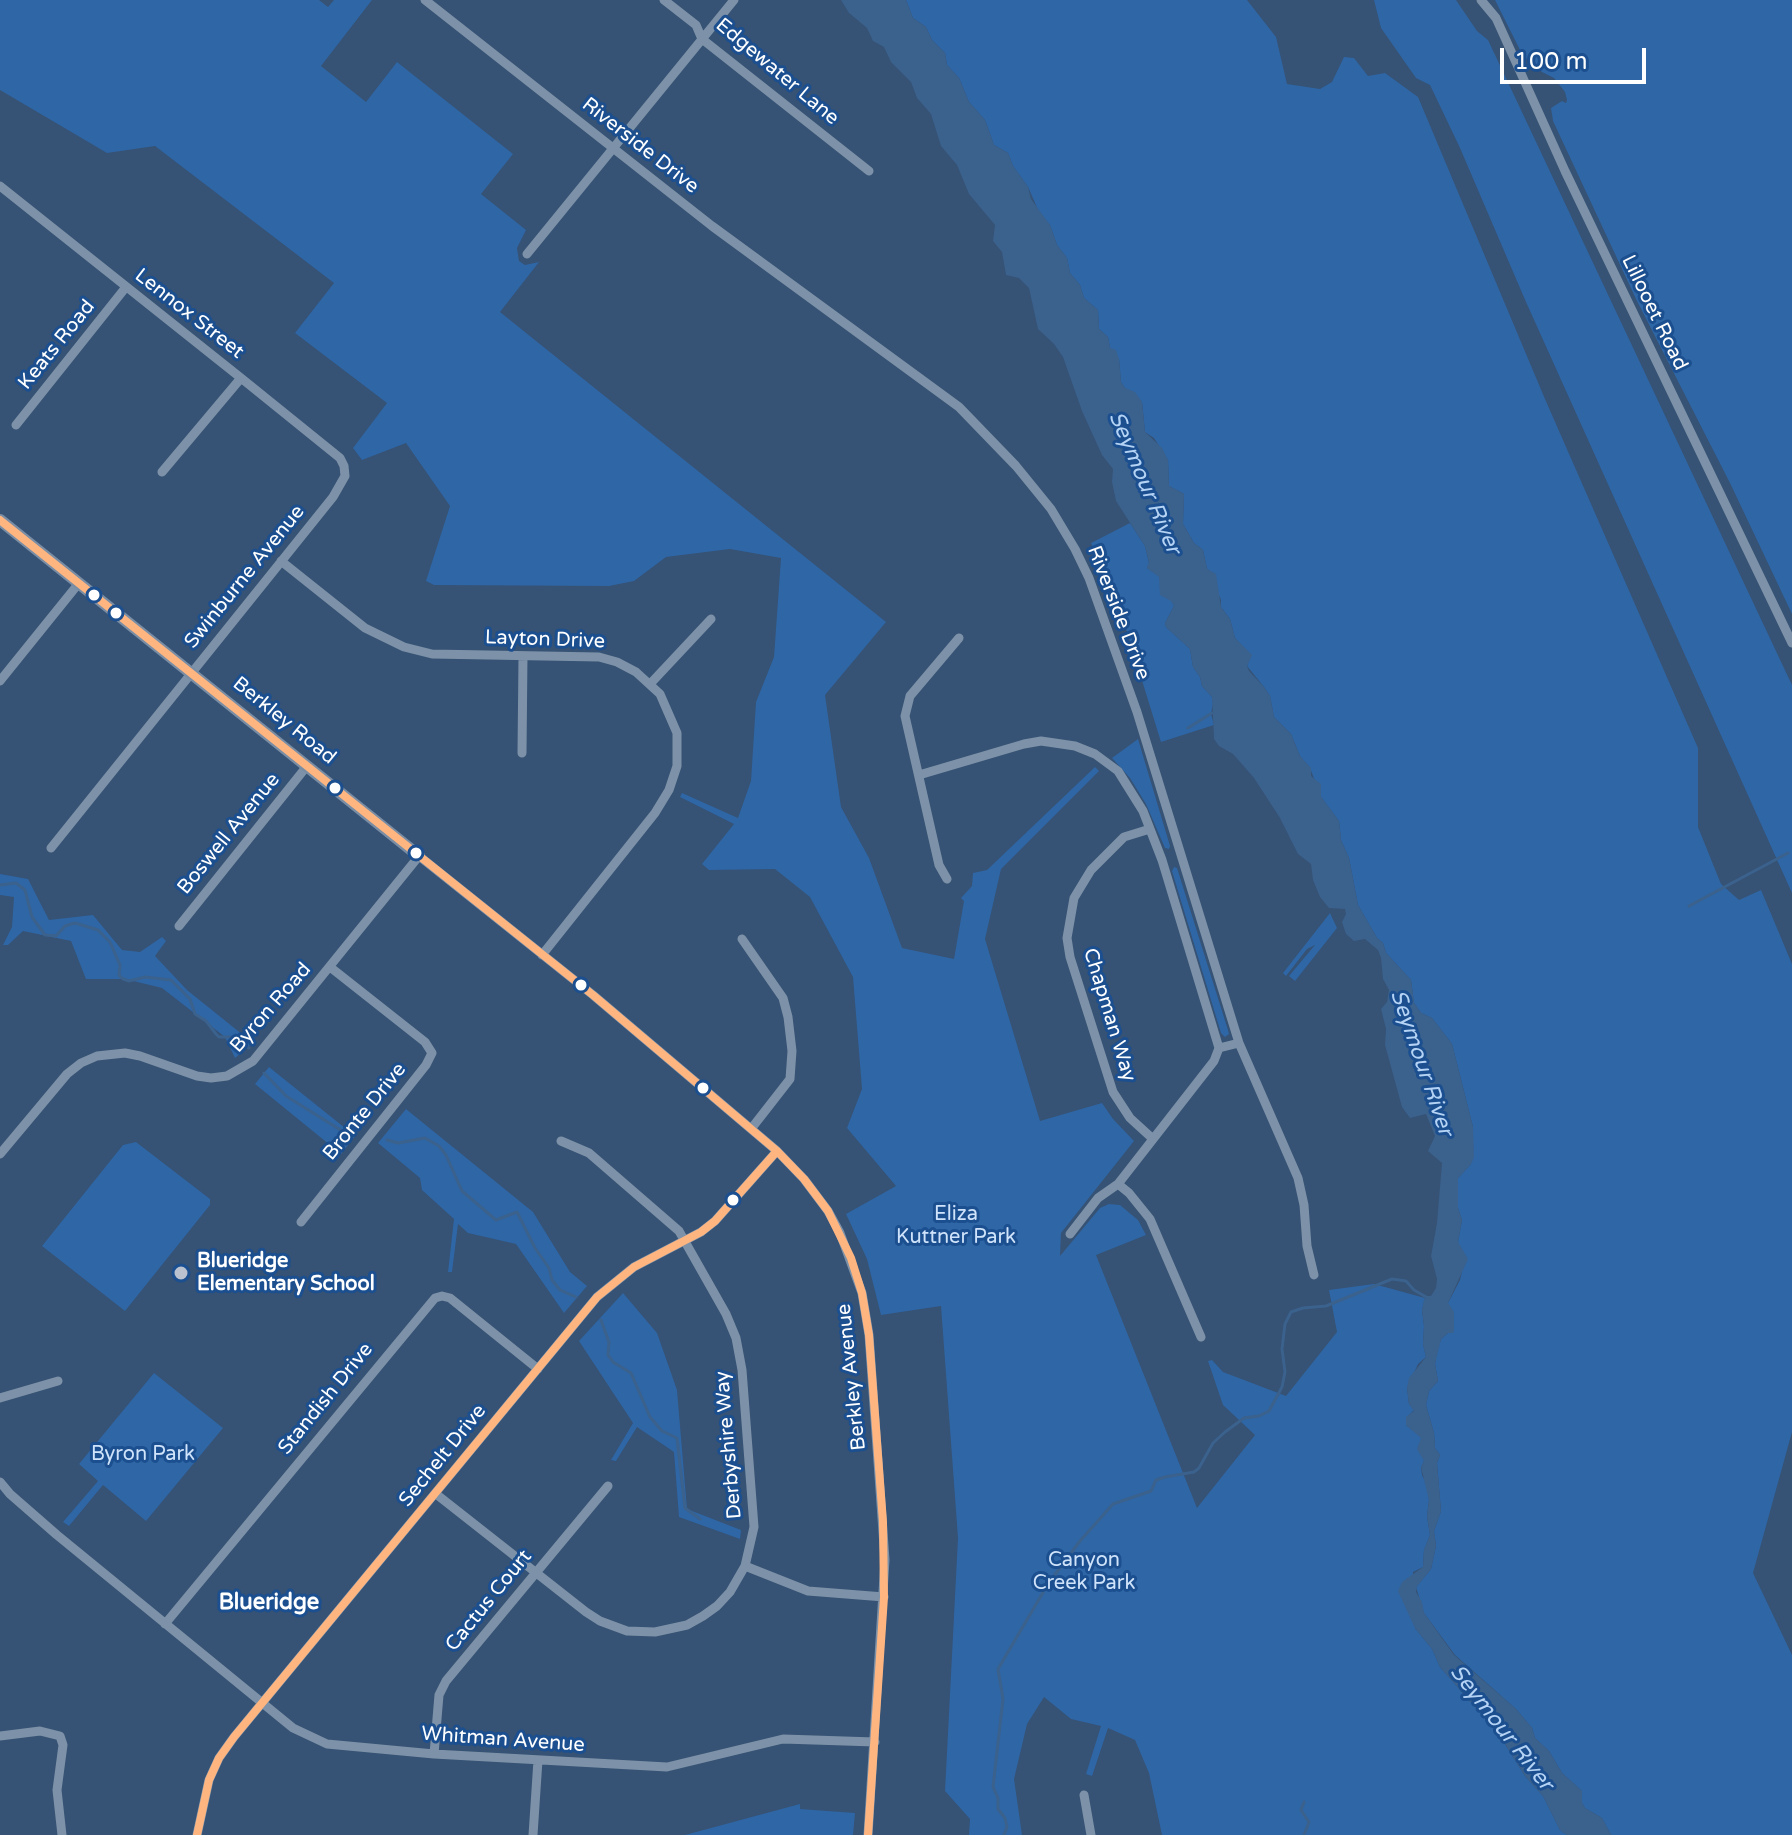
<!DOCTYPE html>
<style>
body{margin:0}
#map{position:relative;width:1792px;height:1835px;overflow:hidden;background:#365274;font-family:"Varela Round",sans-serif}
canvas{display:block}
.scale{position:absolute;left:1500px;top:48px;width:146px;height:36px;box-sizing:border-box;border:4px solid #fff;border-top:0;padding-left:10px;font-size:24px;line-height:28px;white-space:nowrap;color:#fff;-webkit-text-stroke:6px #1b4f8f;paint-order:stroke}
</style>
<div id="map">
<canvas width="1792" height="1835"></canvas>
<div class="scale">100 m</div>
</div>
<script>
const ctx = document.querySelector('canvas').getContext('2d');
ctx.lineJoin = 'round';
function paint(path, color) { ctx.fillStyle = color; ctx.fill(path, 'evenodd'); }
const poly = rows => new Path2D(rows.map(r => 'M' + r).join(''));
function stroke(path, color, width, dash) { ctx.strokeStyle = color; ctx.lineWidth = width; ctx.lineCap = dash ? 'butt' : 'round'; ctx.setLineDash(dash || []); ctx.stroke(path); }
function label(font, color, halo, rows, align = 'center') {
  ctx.font = font + ' "Varela Round",sans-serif'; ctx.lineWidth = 6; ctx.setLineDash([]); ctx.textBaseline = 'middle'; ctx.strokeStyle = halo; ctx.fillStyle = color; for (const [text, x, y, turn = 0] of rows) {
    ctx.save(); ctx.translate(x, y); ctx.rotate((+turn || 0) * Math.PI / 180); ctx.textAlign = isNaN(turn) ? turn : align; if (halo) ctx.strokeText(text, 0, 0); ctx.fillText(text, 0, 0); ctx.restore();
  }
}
paint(poly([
 [0,0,319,0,328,7,334,0,372,0,321,66,366,102,397,62,513,154,481,194,526,230,517,248,519,261,525,265,539,262,500,312,886,622,825,695,841,807,869,858,902,948,954,959,964,901,961,898,972,886,973,873,987,870,1095,767,1099,771,1001,869,985,939,1040,1121,1102,1103,1113,1119,1134,1141,1061,1233,1060,1256,1100,1208,1109,1204,1120,1205,1138,1220,1146,1235,1096,1255,1197,1508,1255,1435,1223,1405,1208,1361,1212,1360,1223,1372,1286,1396,1337,1332,1329,1290,1374,1284,1425,1298,1422,1310,1424,1326,1423,1344,1426,1357,1418,1364,1407,1388,1409,1404,1414,1410,1407,1417,1406,1425,1421,1437,1424,1461,1421,1467,1422,1475,1426,1483,1429,1500,1427,1516,1430,1535,1424,1550,1423,1567,1413,1572,1415,1628,1432,1649,1440,1667,1498,1733,1525,1776,1543,1796,1560,1830,1567,1835,1162,1835,1149,1773,1135,1740,1108,1728,1092,1776,1086,1774,1101,1726,1071,1719,1044,1697,1027,1724,1014,1779,1022,1835,969,1835,970,1819,945,1791,958,1538,941,1306,881,1315,867,1259,846,1214,896,1186,847,1128,862,1089,853,977,810,897,775,869,709,870,702,864,734,824,680,797,682,793,738,818,751,781,756,702,774,657,781,558,730,549,666,557,634,581,609,586,434,585,426,581,450,506,406,443,362,460,353,448,387,403,295,333,334,283,155,146,107,153,0,90],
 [906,0,1247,0,1276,37,1287,84,1320,89,1332,82,1344,57,1354,58,1368,76,1385,73,1418,97,1545,399,1698,748,1698,827,1721,884,1739,900,1761,890,1792,964,1792,1432,1753,1573,1792,1655,1792,1835,1611,1835,1602,1818,1585,1808,1582,1803,1582,1791,1562,1773,1549,1751,1535,1738,1532,1728,1516,1709,1455,1655,1424,1613,1416,1587,1431,1569,1436,1546,1434,1531,1441,1511,1437,1463,1440,1455,1435,1448,1434,1433,1426,1405,1429,1391,1438,1381,1435,1364,1437,1352,1441,1339,1448,1333,1448,1303,1460,1280,1463,1267,1458,1242,1462,1220,1458,1208,1458,1178,1471,1164,1473,1127,1452,1044,1432,1018,1421,1013,1414,1003,1411,980,1386,953,1383,943,1377,938,1358,905,1349,858,1341,840,1339,821,1321,797,1310,768,1300,756,1291,734,1274,717,1270,696,1264,687,1247,666,1251,655,1235,638,1230,619,1221,607,1221,600,1216,588,1215,574,1207,569,1203,550,1194,543,1183,524,1184,494,1169,486,1168,460,1154,438,1145,432,1142,402,1125,388,1121,382,1119,359,1110,348,1108,337,1099,329,1098,310,1084,298,1080,285,1070,273,1067,258,1057,245,1050,225,1039,212,1028,187,1013,166,1008,153,994,145,985,120,969,102,959,78,947,65,945,53,932,40,926,27,913,18],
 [1374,0,1456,0,1477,31,1488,40,1792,685,1792,893,1526,302,1460,148,1430,85,1416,78,1381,28],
 [1495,0,1792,0,1792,614,1730,483,1636,299,1553,121,1551,108,1562,101,1566,103,1567,100,1565,92,1554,78,1542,72,1523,56],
 [1130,523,1145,546,1149,563,1147,568,1160,577,1174,606,1165,623,1166,627,1190,649,1193,667,1200,677,1202,686,1212,697,1213,703,1211,714,1214,725,1161,742,1123,619,1104,570,1091,543],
 [1138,739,1170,846,1169,849,1165,848,1146,804,1130,778,1112,758],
 [1174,867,1177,868,1228,1030,1229,1034,1225,1037,1221,1033,1172,871],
 [0,874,28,879,49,920,93,915,122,950,140,952,162,937,166,941,155,956,187,990,253,1043,235,1058,225,1037,162,988,125,979,86,979,71,941,23,931,8,945,3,945,12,927,14,897,0,895],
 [1330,913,1337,928,1295,981,1289,976,1315,945,1307,949,1286,976,1283,973],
 [269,1067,355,1136,341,1154,255,1084],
 [406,1109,533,1212,570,1272,587,1286,564,1313,516,1244,468,1233,458,1224,452,1272,448,1272,454,1219,422,1190,420,1178,378,1143],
 [136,1142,210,1199,210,1205,125,1311,42,1246,123,1145],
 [623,1293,657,1333,677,1390,687,1509,741,1530,740,1539,679,1517,674,1452,637,1427,616,1461,611,1460,633,1423,579,1341],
 [154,1373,223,1428,146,1521,103,1485,69,1526,63,1522,98,1481,79,1464],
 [800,1804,800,1809,855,1813,853,1835,685,1835]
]), '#2f66a5');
paint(poly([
 [841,0,906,0,913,18,926,27,932,40,945,53,947,65,959,78,969,102,985,120,994,145,1008,153,1013,166,1028,187,1031,199,1050,225,1057,245,1067,258,1070,273,1080,285,1084,298,1098,310,1099,329,1108,337,1110,348,1116,350,1119,359,1121,382,1125,388,1135,392,1142,402,1145,432,1162,448,1168,460,1169,486,1184,494,1183,524,1194,543,1203,550,1207,569,1216,574,1221,607,1230,619,1235,638,1252,655,1247,666,1249,671,1264,687,1270,696,1274,717,1291,734,1300,756,1311,768,1311,776,1321,784,1321,797,1339,821,1341,840,1349,858,1358,905,1377,938,1383,943,1386,953,1411,980,1414,1003,1421,1013,1432,1018,1452,1044,1473,1127,1474,1157,1471,1164,1458,1178,1458,1208,1462,1220,1458,1242,1468,1259,1448,1303,1454,1312,1454,1329,1453,1333,1448,1333,1441,1339,1435,1364,1438,1381,1429,1391,1426,1405,1434,1433,1435,1448,1440,1455,1437,1463,1441,1511,1434,1531,1436,1546,1431,1569,1417,1586,1416,1592,1422,1602,1424,1613,1454,1655,1516,1709,1532,1728,1535,1738,1549,1751,1562,1773,1582,1791,1582,1803,1585,1808,1602,1818,1611,1835,1567,1835,1560,1830,1543,1796,1525,1776,1498,1733,1440,1667,1432,1649,1415,1628,1398,1591,1402,1582,1423,1567,1424,1550,1430,1535,1427,1516,1429,1500,1421,1467,1424,1461,1417,1449,1421,1438,1406,1425,1406,1417,1414,1411,1409,1404,1407,1388,1409,1378,1426,1357,1423,1344,1424,1326,1422,1310,1424,1300,1427,1296,1431,1296,1436,1288,1437,1279,1431,1256,1437,1223,1442,1163,1428,1151,1435,1136,1426,1114,1410,1118,1402,1107,1385,1045,1386,1029,1381,1009,1387,1002,1389,990,1383,979,1381,958,1378,950,1365,939,1354,941,1346,934,1342,922,1346,914,1345,909,1329,908,1320,897,1313,880,1311,864,1298,854,1280,818,1254,778,1233,754,1219,746,1214,739,1212,697,1202,686,1200,677,1193,667,1190,649,1166,627,1165,623,1174,606,1171,601,1160,595,1159,577,1147,568,1149,562,1145,546,1116,501,1112,482,1113,469,1102,455,1082,411,1063,357,1054,344,1038,329,1029,288,1019,278,1006,275,1002,252,993,241,995,225,969,194,957,165,941,146,931,114,917,98,911,82,891,62,884,47,873,41,867,28,849,13]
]), '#3b618d');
stroke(poly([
 [1188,728,1212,713],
 [0,885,16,883,25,890,32,917,45,935,56,936,65,926,75,923,98,930,110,942,120,965,119,975,123,979,129,981,145,977,171,980,190,999,195,1014,206,1021,216,1034,219,1037,230,1037,235,1042,249,1048],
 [1689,906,1788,853],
 [264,1073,286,1096,347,1134],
 [387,1140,398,1143,425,1138,439,1146,446,1155,462,1191,496,1220,517,1212,535,1248,549,1268,552,1280,560,1290,576,1297],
 [601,1320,609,1342,608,1355,613,1362,631,1373,650,1417,662,1431,677,1438,685,1508,700,1519],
 [1304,1802,1301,1810,1309,1822,1304,1835],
 [1004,1835,1007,1827,1005,1818,998,1809,998,1798,993,1787,1003,1699,998,1669,1048,1584,1080,1541,1113,1504,1151,1491,1156,1480,1165,1477,1194,1472,1199,1468,1213,1443,1225,1432,1244,1418,1259,1416,1269,1411,1282,1387,1285,1372,1282,1349,1285,1324,1291,1312,1303,1308,1326,1306,1392,1279,1406,1281,1414,1290,1428,1298]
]), '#3b618d', 3);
stroke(poly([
 [425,0,712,226,959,407,1016,466,1051,509,1075,549,1089,578,1137,712,1239,1043,1298,1178,1304,1205,1307,1246,1314,1275],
 [664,0,696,25,702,39,869,171],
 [1481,0,1496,18,1565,171,1792,643],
 [0,186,241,378,340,458,344,466,345,476,333,497,51,848],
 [527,254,734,0],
 [16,425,126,287],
 [162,472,241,378],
 [281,561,365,628,404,647,432,654,599,657,617,662,636,672,660,694,677,733,677,766,669,790,655,813,542,955],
 [0,681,79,583],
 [651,683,711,619],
 [522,753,523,656],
 [919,775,1024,744,1041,741,1075,746,1095,754,1118,771,1143,811,1162,860,1219,1048],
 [1150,829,1124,837,1091,870,1074,898,1067,938,1070,957,1113,1092,1130,1118,1153,1139],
 [947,879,939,865,905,716,910,696,959,638],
 [179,926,307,766],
 [742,939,783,998,788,1017,792,1051,790,1079,751,1129],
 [0,1154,67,1074,81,1063,97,1056,125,1053,140,1056,197,1076,211,1078,227,1076,253,1061,419,856,593,995,777,1151,804,1179,828,1211,840,1233,862,1293,869,1335,885,1560,868,1835],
 [1118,1184,1129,1193,1150,1219,1201,1337],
 [301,1222,426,1065,432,1053,425,1042,330,967],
 [1070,1234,1098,1198,1118,1184,1214,1061,1219,1048,1239,1043],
 [0,1398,58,1381],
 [0,1482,10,1494,57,1535,293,1728,327,1744,434,1754,667,1767,783,1739,875,1742],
 [436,1494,586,1612,600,1621,627,1631,655,1632,687,1625,703,1616,717,1606,730,1592,745,1566,754,1527,742,1370,736,1338,726,1314,679,1231,589,1153,561,1141],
 [745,1566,808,1591,884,1597],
 [165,1624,435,1298,442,1296,450,1298,538,1369],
 [0,1736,40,1731,60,1736,63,1745,57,1790,62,1835],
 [434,1754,439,1695,446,1681,608,1486],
 [1084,1795,1091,1835],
 [197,1835,209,1780,219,1758,234,1737,597,1297,634,1267,701,1232,715,1221,777,1151],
 [533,1835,538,1760]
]), '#7d92a8', 9);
stroke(poly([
 [0,520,419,856]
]), '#798da4', 12);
stroke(poly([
 [0,520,593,995,777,1151,804,1179,828,1211,851,1258,862,1293,869,1335,883,1522,884,1597,868,1835],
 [197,1835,209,1780,219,1758,234,1737,597,1297,634,1267,701,1232,715,1221,777,1151]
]), '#ffb580', 8);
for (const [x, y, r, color] of [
 [94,595,7,"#fff"],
 [116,613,7,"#fff"],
 [335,788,7,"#fff"],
 [416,853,7,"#fff"],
 [581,985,7,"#fff"],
 [703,1088,7,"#fff"],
 [733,1200,7,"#fff"],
 [181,1273,8,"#b9c2ce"]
]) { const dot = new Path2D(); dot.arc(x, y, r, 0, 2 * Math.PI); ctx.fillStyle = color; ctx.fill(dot); stroke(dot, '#1b4f8f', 3); }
label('20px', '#fff', '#1b4f8f', [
 ["Edgewater Lane",777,72,40],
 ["Riverside Drive",640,146,38],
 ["Lillooet Road",1654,313,64],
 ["Lennox Street",189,314,38],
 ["Keats Road",57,345,-51],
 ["Swinburne Avenue",245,577,-51],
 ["Riverside Drive",1118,613,69],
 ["Layton Drive",545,640,2],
 ["Berkley Road",284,721,39],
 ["Boswell Avenue",229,834,-51],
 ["Byron Road",271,1008,-49],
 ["Chapman Way",1109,1015,73],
 ["Bronte Drive",365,1112,-51],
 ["Berkley Avenue",852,1377,-96],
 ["Standish Drive",326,1399,-51],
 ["Derbyshire Way",729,1445,-95],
 ["Sechelt Drive",443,1456,-51],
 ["Cactus Court",489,1601,-51],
 ["Whitman Avenue",503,1740,4]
]);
label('20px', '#cfe3fa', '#1b4f8f', [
 ["Eliza",956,1215],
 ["Kuttner Park",956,1238],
 ["Byron Park",143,1455],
 ["Canyon",1084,1561],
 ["Creek Park",1084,1584]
]);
label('bold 20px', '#fff', '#1b4f8f', [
 ["Blueridge",197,1262],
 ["Elementary School",197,1285]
], 'left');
label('italic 22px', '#b5d3f5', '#1b4f8f', [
 ["Seymour River",1144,483,67],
 ["Seymour River",1421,1063,71],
 ["Seymour River",1501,1728,52]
]);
label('bold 22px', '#fff', '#1b4f8f', [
 ["Blueridge",269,1603]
]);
</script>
